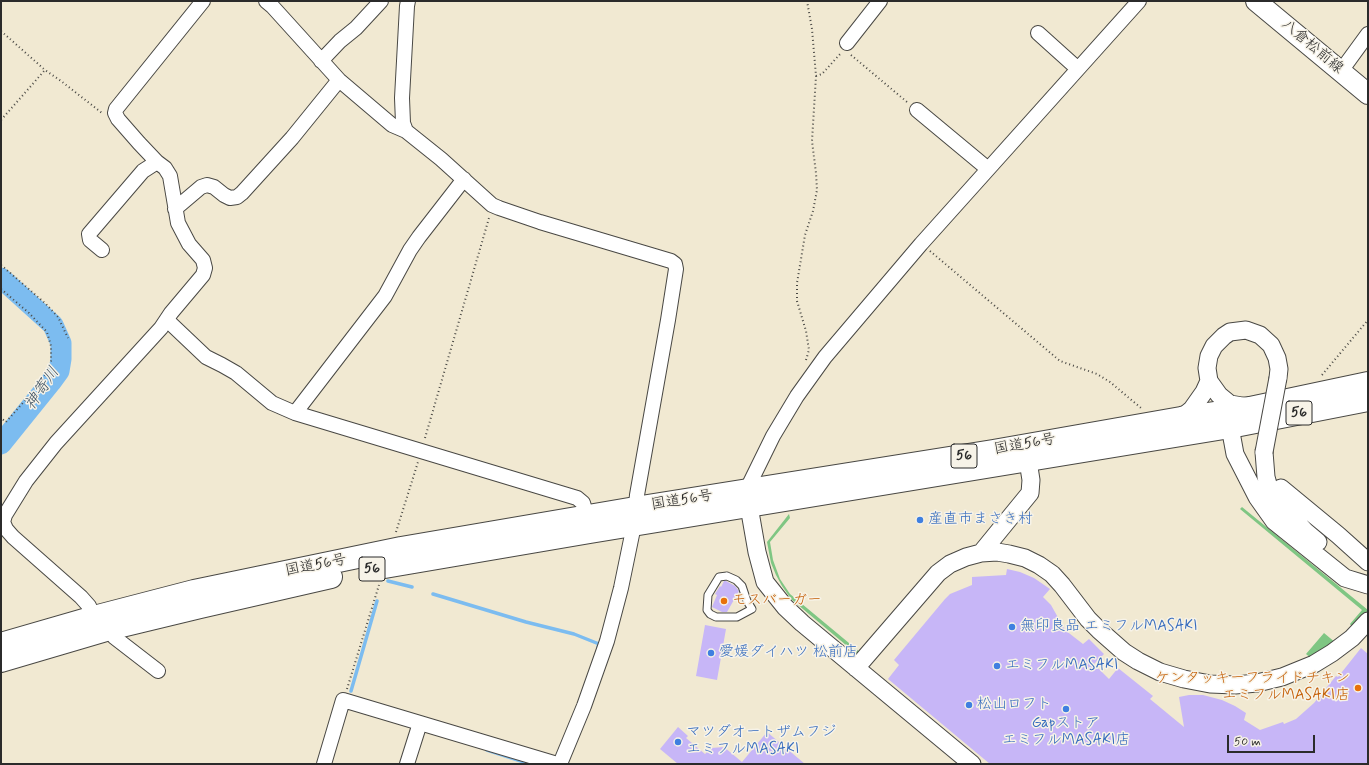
<!DOCTYPE html>
<meta charset="utf-8">
<style>
body{margin:0}
#map{position:relative;width:1369px;height:765px;overflow:hidden;background:#f1e9d2;font-family:Mynerve,sans-serif}
canvas{display:block}
.frame{position:absolute;inset:0;border:2px solid #2b2b2b;pointer-events:none}
.scale{position:absolute;left:1227px;top:735px;width:88px;height:18px;box-sizing:border-box;border:2px solid #2b2b2b;border-top:0;padding-left:5px;font-size:12px;line-height:14px;white-space:nowrap;color:#2b2b2b;-webkit-text-stroke:3px #f7f3e8;paint-order:stroke}
</style>
<div id="map">
<canvas width="1369" height="765"></canvas>
<div class="frame"></div>
<div class="scale">50 m</div>
</div>
<script>
const ctx = document.querySelector('canvas').getContext('2d');
ctx.lineJoin = 'round';
function paint(path, color) { ctx.fillStyle = color; ctx.fill(path, 'evenodd'); }
const poly = rows => new Path2D(rows.map(r => 'M' + r).join(''));
function stroke(path, color, width, dash) { ctx.strokeStyle = color; ctx.lineWidth = width; ctx.lineCap = dash ? 'butt' : 'round'; ctx.setLineDash(dash || []); ctx.stroke(path); }
function label(font, color, halo, rows, align = 'center') {
  ctx.font = font + ' Mynerve,"Klee One",sans-serif'; ctx.lineWidth = 3; ctx.setLineDash([]); ctx.textBaseline = 'middle'; ctx.strokeStyle = halo; ctx.fillStyle = color; for (const [text, x, y, turn = 0] of rows) {
    ctx.save(); ctx.translate(x, y); ctx.rotate((+turn || 0) * Math.PI / 180); ctx.textAlign = isNaN(turn) ? turn : align; if (halo) ctx.strokeText(text, 0, 0); ctx.fillText(text, 0, 0); ctx.restore();
  }
}
paint(poly([
 [1242,507,1368,610,1368,612,1355,628,1352,627,1350,624,1362,610,1240,509],
 [789,514,790,518,770,542,773,560,780,579,790,594,861,653,859,656,791,599,782,586,776,575,771,563,767,542],
 [1324,633,1336,643,1312,659,1306,654]
]), '#7fc683');
stroke(poly([
 [388,581,412,587],
 [433,594,526,622,574,634,599,644,598,647],
 [351,691,377,601],
 [487,750,530,764]
]), '#7cbcf0', 3.5);
stroke(poly([
 [1,278,53,325,61,343,61,359,59,371,51,382,1,444]
]), '#7cbcf0', 21);
paint(poly([
 [1007,569,1020,572,1034,578,1050,589,1043,597,1051,605,1065,630,1083,644,1089,639,1104,654,1094,664,1109,679,1118,668,1153,696,1150,699,1184,727,1179,697,1189,695,1203,695,1222,700,1235,706,1246,713,1244,720,1260,730,1283,722,1284,724,1296,719,1314,703,1336,676,1338,677,1361,648,1368,654,1368,764,990,764,888,679,899,665,894,660,945,599,950,594,972,585,972,577,1006,575],
 [724,581,726,581,735,586,739,591,727,612,722,612,712,607,717,595,715,594,720,586,721,587],
 [705,625,726,629,717,680,696,676],
 [678,727,688,736,686,738,705,754,711,748,724,747,742,762,767,732,805,764,678,764,660,749]
]), '#c7b6f7');
const service = poly([
 [727,576,736,580,742,586,747,601,752,609,737,617,716,617,710,614,707,610,708,595,719,577,727,576]
]);
const minor = poly([
 [266,1,272,6,339,80,392,125,406,131,441,159,492,205,499,208,540,222,671,261,675,264,676,269,668,320,637,495,634,525,621,588,607,641,584,706,560,764],
 [1038,33,1078,69],
 [847,43,880,1],
 [321,61,340,41,356,28,381,1],
 [1341,71,1368,34],
 [917,110,988,169],
 [406,131,403,123,402,98,407,6,408,1],
 [175,209,201,187,207,185,214,187,224,195,230,198,237,197,242,193,292,138,339,80],
 [102,250,90,240,89,234,143,171,157,162],
 [167,320,206,357,222,365,236,373,272,403,295,413,577,498,583,503,589,523],
 [295,413,385,296,410,250,419,237,464,179],
 [746,491,773,436,797,396,825,357,921,244,1139,1],
 [96,623,89,606,81,597,13,537,6,529,3,522,5,515,26,481,56,443,161,328,171,313,203,275,205,268,203,260,189,244,178,223,170,176,165,168,157,162,139,143,118,119,115,113,116,109,203,1],
 [113,628,114,637,158,671],
 [324,764,343,700,557,764],
 [407,764,420,723]
]);
const tertiary = poly([
 [1209,381,1219,395,1230,404,1248,407],
 [1181,418,1192,409,1204,392,1209,381,1207,368,1209,356,1214,346,1224,336,1230,332,1246,330,1260,335,1271,345,1277,358,1279,369,1278,378],
 [1230,427,1235,454,1257,497,1274,521,1345,578,1368,585],
 [1264,452,1266,477,1269,488,1275,500,1286,512,1295,520,1305,531,1318,542],
 [1281,488,1338,535,1368,562],
 [747,495,757,552,765,582,785,607,802,623,972,764],
 [981,553,1030,493,1031,480,1028,461],
 [856,668,938,573,950,564,966,557,981,553,997,552,1009,554,1025,558,1039,565,1052,574,1062,585,1088,619,1099,630,1124,652,1138,661,1160,672,1184,679,1210,684,1235,685,1257,683,1282,677,1314,664,1332,653,1352,638,1368,621]
]);
const secondary = poly([
 [1256,1,1368,94]
]);
const trunk = poly([
 [373,569,590,532,1230,427,1368,400],
 [1,644,94,617,194,591,401,548,635,508,993,451,1181,418,1250,408,1368,383],
 [1,661,113,628,200,607,331,577]
]);
stroke(service, '#494844', 9);
stroke(minor, '#494844', 16);
stroke(tertiary, '#494844', 19);
stroke(secondary, '#494844', 22);
stroke(trunk, '#494844', 24);
stroke(poly([
 [1,31,45,70],
 [851,55,907,102],
 [816,76,822,74,841,53],
 [1,120,45,70,61,81,102,113],
 [930,251,1060,361,1097,374,1110,382,1141,408],
 [1,265,46,304,58,317,68,338],
 [1,289,29,313,47,332,51,346,51,361,46,374,37,387,6,422,1,418],
 [806,360,809,350,806,331,797,301,797,283,805,235,813,211,817,190,816,173,812,141,816,76,812,29,807,1],
 [1322,375,1368,320],
 [425,438,489,218],
 [396,532,418,462],
 [347,689,379,585]
]), '#494844', 2, [1, 3]);
stroke(service, '#fff', 7);
stroke(minor, '#fff', 14);
stroke(tertiary, '#fff', 17);
stroke(secondary, '#fff', 20);
stroke(trunk, '#fff', 22);
const tertiaryBridge = poly([
 [1264,452,1278,378]
]);
stroke(tertiaryBridge, '#494844', 19, []);
stroke(tertiaryBridge, '#fff', 17);
for (const [x, y, r, color] of [
 [920,520,4,"#3f7fe0"],
 [724,601,4,"#e8710a"],
 [1012,627,4,"#3f7fe0"],
 [711,653,4,"#3f7fe0"],
 [997,666,4,"#3f7fe0"],
 [1358,688,4,"#e8710a"],
 [969,705,4,"#3f7fe0"],
 [1066,709,4,"#3f7fe0"],
 [678,742,4,"#3f7fe0"]
]) { const dot = new Path2D(); dot.arc(x, y, r, 0, 2 * Math.PI); ctx.fillStyle = color; ctx.fill(dot); stroke(dot, '#f7f3e8', 1.5); }
for (const [x, y, w] of [
 [1299,413,26],
 [964,456,26],
 [372,569,26]
]) { const box = new Path2D(); box.roundRect(x - w / 2, y - 12, w, 24, 3); ctx.fillStyle = '#f7f3e8'; ctx.fill(box); stroke(box, '#2b2b2b', 1); }
label('bold 14px', '#2b2b2b', null, [
 ["56",1299,413],
 ["56",964,456],
 ["56",372,569]
]);
label('15px', '#2b2b2b', '#f7f3e8', [
 ["八倉松前線",1312,47,40],
 ["国道56号",1025,445,-10],
 ["国道56号",682,501,-9],
 ["国道56号",316,566,-11]
]);
label('15px', '#366cbe', '#f7f3e8', [
 ["産直市まさき村",928,520],
 ["無印良品 エミフルMASAKI",1020,627],
 ["愛媛ダイハツ 松前店",719,653],
 ["エミフルMASAKI",1005,666],
 ["松山ロフト",977,705],
 ["Gapストア",1066,724,"center"],
 ["エミフルMASAKI店",1066,741,"center"],
 ["マツダオートザムフジ",686,733],
 ["エミフルMASAKI",686,750]
], 'left');
label('15px', '#c56008', '#f7f3e8', [
 ["モスバーガー",732,601],
 ["ケンタッキーフライドチキン",1350,679,"right"],
 ["エミフルMASAKI店",1350,696,"right"]
], 'left');
label('italic 16px', '#435666', '#f7f3e8', [
 ["神寄川",43,389,-56]
]);
</script>
